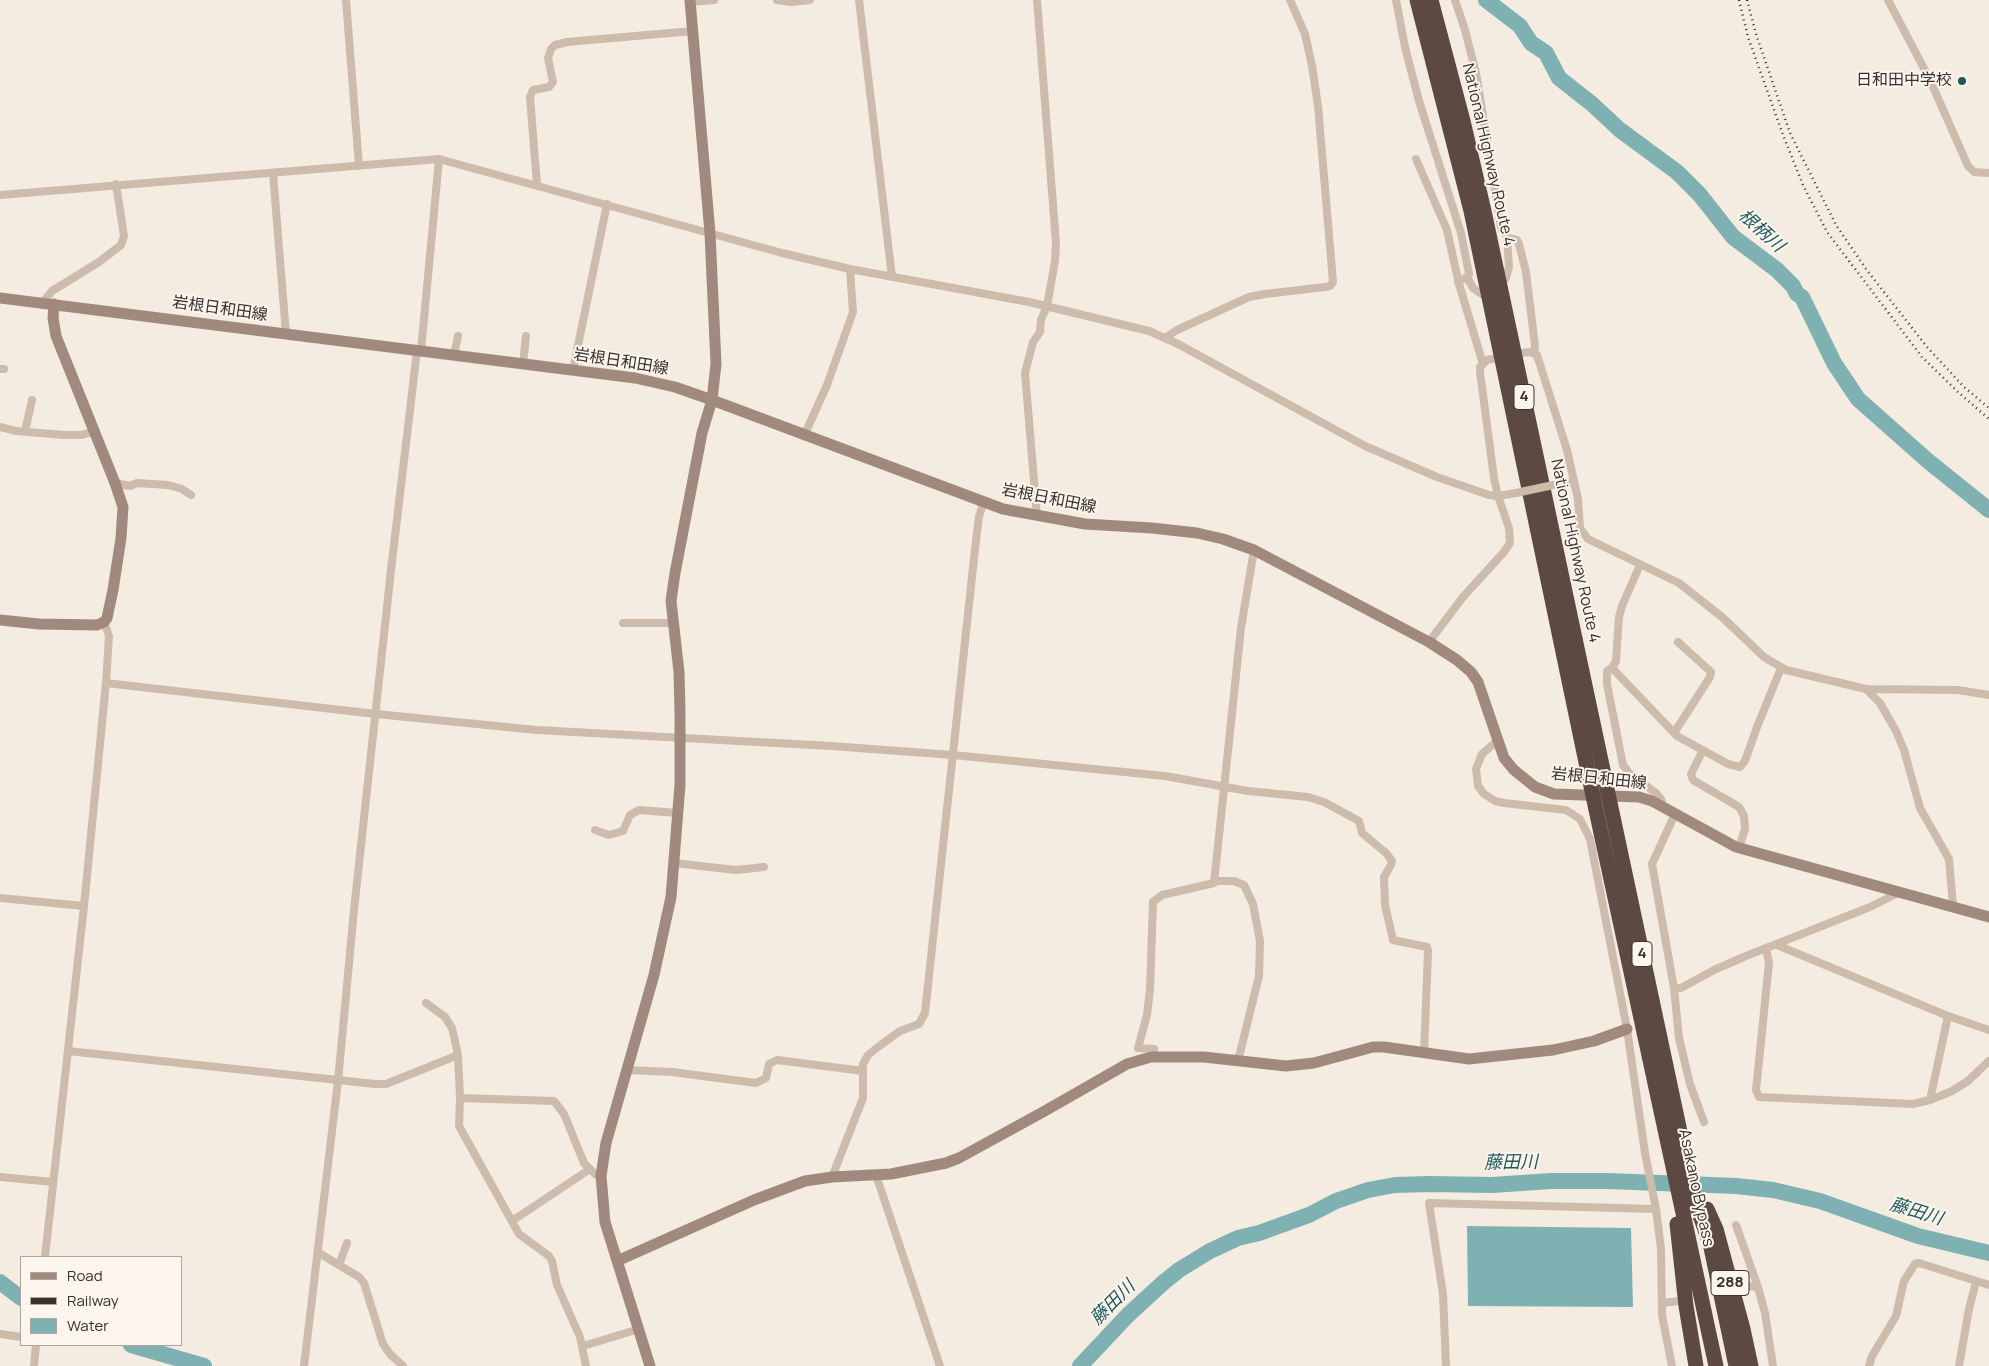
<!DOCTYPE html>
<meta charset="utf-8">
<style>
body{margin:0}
#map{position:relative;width:1989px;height:1366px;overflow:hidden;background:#f4ebe1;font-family:Manrope,sans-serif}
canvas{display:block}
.legend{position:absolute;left:20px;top:1256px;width:162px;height:90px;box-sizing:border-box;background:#fbf5ee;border:1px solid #aea6a0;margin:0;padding:6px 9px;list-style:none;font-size:15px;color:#3b302b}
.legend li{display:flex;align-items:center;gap:10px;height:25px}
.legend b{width:25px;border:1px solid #aea6a0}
</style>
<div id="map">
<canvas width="1989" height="1366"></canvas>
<ul class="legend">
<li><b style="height:6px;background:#a18a7d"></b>Road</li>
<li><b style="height:6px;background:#3b302b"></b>Railway</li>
<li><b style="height:14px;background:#7fb0b2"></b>Water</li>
</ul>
</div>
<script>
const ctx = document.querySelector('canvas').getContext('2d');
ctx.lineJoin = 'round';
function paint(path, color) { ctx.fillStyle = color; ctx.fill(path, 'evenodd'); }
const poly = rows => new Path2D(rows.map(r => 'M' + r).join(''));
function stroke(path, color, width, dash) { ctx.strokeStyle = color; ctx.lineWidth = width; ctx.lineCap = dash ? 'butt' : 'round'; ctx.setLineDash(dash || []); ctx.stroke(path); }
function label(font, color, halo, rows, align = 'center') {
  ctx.font = font + ' Manrope,"Noto Sans JP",sans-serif'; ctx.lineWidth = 4; ctx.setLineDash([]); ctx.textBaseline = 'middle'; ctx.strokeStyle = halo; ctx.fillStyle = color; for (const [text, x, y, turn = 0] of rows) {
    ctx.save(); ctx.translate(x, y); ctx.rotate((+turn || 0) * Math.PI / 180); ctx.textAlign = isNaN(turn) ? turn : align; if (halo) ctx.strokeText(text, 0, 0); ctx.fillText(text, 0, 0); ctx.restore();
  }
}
paint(poly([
 [1467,1226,1631,1228,1633,1307,1468,1306]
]), '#7fb0b2');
stroke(poly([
 [1486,0,1520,26,1531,43,1546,53,1559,78,1592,104,1620,130,1677,172,1700,195,1733,237,1777,270,1793,286,1797,294,1802,297,1834,363,1858,399,1928,461,1989,510],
 [0,1282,21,1298],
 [131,1345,204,1366],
 [1080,1366,1128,1315,1164,1282,1179,1270,1210,1251,1238,1238,1259,1233,1309,1215,1336,1201,1368,1190,1395,1185,1429,1184,1492,1185,1551,1181,1608,1181,1736,1186,1773,1190,1820,1201,1918,1236,1989,1253]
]), '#7fb0b2', 16);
stroke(poly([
 [346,0,359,166],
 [777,0,791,2,810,0],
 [859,0,892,277],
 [1037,0,1056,243,1055,261,1047,306,1041,320,1040,332,1033,342,1025,373,1037,516],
 [1396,0,1405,47,1419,101,1461,233,1469,274,1467,277,1458,282],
 [1455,0,1465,30,1476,73,1501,227,1507,237,1517,240,1519,244,1526,272,1535,346,1534,353],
 [1888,0,1930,80,1968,166,1974,172,1989,173],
 [690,2,714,0],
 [1416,159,1447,230,1459,284,1483,364],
 [273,173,286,334],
 [537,185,530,97,533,90,549,87,553,82,548,58,551,49,555,45,567,42,693,31],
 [0,195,439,159,782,253,850,269,1029,302,1149,331,1178,344,1365,446,1437,477,1489,495,1498,496,1516,493],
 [1467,277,1473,288,1489,299],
 [1501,285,1506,278,1509,267,1507,237],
 [43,302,52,291,99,262,121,245,124,236,116,184],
 [1165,338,1177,330,1249,297,1265,294,1325,287,1330,286,1333,282,1318,106,1312,66,1305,34,1290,0],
 [421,351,439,159],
 [1514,354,1530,352,1537,355,1567,450,1578,499,1580,528,1588,539,1679,583,1722,617,1764,657,1786,670,1866,689,1958,690,1989,695],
 [454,355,458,336],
 [523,364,526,336],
 [0,369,4,369],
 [573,370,607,204],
 [0,427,16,431,64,435,82,435,94,431],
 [25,431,32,400],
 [804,436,827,385,853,312,850,269],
 [115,483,130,486,137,483,168,485,182,489,191,495],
 [1558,484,1574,482],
 [1640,565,1622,606,1619,617,1616,661,1612,668,1607,671,1607,684,1623,765,1630,774,1656,793,1661,799,1663,807],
 [623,623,673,623],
 [1429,642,1463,597,1504,552,1510,543,1509,528,1498,496,1494,478,1480,372,1480,367,1487,360,1501,357],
 [1612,668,1677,736,1728,764,1740,767,1745,761,1757,727,1781,668],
 [106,683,376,714,537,730,831,746,953,755,1165,776,1248,791,1308,797,1324,802,1359,821,1362,833,1386,853,1392,861,1391,865,1384,877,1385,905,1393,940,1427,947,1428,951,1424,1053],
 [1866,689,1880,703,1896,731,1904,750,1920,808,1949,859,1953,906],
 [1674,733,1710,677,1711,672,1678,642],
 [1497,741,1482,754,1476,769,1478,786,1484,794,1495,801,1504,803,1566,810,1580,819,1590,839,1627,1029,1645,1153,1656,1209,1661,1249,1662,1315,1672,1366],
 [1703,750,1691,774,1693,780,1739,807,1744,816,1745,829,1739,848],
 [1675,814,1652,864,1674,988,1679,1038,1690,1084,1704,1122],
 [595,830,609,835,623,831,630,815,639,810,678,813],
 [674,863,736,870,764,867],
 [1215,881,1234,881,1244,885,1253,904,1260,941,1259,976,1238,1061],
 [0,898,84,906],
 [1777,945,1948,1016,1989,1030],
 [1766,948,1769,963,1756,1090,1759,1097,1913,1104,1930,1100,1952,1091,1968,1081,1989,1061],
 [1674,988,1681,988,1714,970,1746,956,1870,907,1900,892],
 [426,1003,445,1017,452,1028,458,1055],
 [68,1051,375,1084,386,1084,458,1055,460,1098,459,1126,519,1234,549,1256,552,1261,557,1285,580,1337,586,1366],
 [1151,1057,1154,1049,1138,1048,1147,1015,1150,989,1153,902,1162,895,1214,883,1241,628,1254,550],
 [627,1070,672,1072,756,1083,766,1078,769,1064,777,1060,863,1071],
 [460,1098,554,1101,564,1114,584,1163,595,1174,601,1176],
 [1930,1100,1948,1016],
 [876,1175,940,1366],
 [0,1177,53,1182],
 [832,1177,863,1098,863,1064,868,1055,878,1047,900,1031,919,1024,925,1013,975,549,979,516,984,502],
 [512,1221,590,1169],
 [1736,1225,1758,1287,1765,1313,1773,1366],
 [319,1253,359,1277,364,1283,383,1344,390,1354,403,1366],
 [45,1257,84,906,106,683,109,636,104,622],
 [339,1265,347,1243],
 [1739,1285,1758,1287],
 [1662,1303,1680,1301],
 [0,1334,21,1337],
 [583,1346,639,1329],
 [34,1366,36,1345],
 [304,1366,338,1081,354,910,391,570,417,351],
 [1446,1366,1443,1294,1429,1203,1656,1209],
 [1869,1366,1872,1356,1896,1316,1904,1281,1915,1264,1919,1263,1989,1285],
 [1959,1366,1969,1309,1976,1282]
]), '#cdbbac', 8);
stroke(poly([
 [0,298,635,378,675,387,712,400,1003,509,1085,524,1152,528,1197,533,1223,539,1254,550,1429,642,1457,660,1471,672,1478,682,1504,758,1514,770,1535,787,1554,794,1639,797,1652,801,1736,847,1989,917],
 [0,620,39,624,97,625,104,622,107,618,113,590,121,538,123,507,115,483,56,336,53,318,54,304],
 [617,1261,754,1200,805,1181,832,1177,891,1174,946,1163,959,1158,1043,1112,1127,1064,1151,1057,1204,1057,1286,1066,1314,1063,1373,1047,1384,1047,1469,1059,1553,1050,1594,1041,1627,1029],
 [650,1366,605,1222,601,1176,606,1143,654,975,671,897,680,785,680,712,679,672,671,601,675,573,702,433,712,400,716,364,710,233,690,0]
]), '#a18a7d', 11);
stroke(poly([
 [1417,0,1471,211,1593,796,1716,1366],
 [1431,0,1463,121,1484,211,1695,1202,1710,1243,1736,1366],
 [1707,1209,1716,1229,1743,1329,1751,1366],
 [1677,1224,1686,1306,1696,1366]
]), '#5c4a42', 15);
stroke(poly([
 [1739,0,1748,37,1783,135,1803,185,1827,232,1922,357,1958,392,1989,419],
 [1747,0,1756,34,1790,133,1836,225,1866,269,1927,347,1964,387,1989,408]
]), '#3b302b', 2.5, [1, 4]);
stroke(poly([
 [1516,493,1558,484]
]), '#cdbbac', 8);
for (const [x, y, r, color] of [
 [1962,81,5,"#1f5a5e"]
]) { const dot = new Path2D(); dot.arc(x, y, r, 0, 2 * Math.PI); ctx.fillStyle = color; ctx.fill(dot); stroke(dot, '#fbf5ee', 2); }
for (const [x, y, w] of [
 [1524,397,20],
 [1642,954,20],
 [1730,1283,38]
]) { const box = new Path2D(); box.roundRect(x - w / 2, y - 12.5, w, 25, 4); ctx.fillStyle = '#fbf5ee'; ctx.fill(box); stroke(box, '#3b302b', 1); }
label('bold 15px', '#3b302b', null, [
 ["4",1524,397],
 ["4",1642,954],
 ["288",1730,1283]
]);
label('16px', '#3b302b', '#fbf5ee', [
 ["日和田中学校",1952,81]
], 'right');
label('16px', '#3b302b', '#fbf5ee', [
 ["National Highway Route 4",1488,155,77],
 ["岩根日和田線",220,309,8],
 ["岩根日和田線",621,362,9],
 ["岩根日和田線",1049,499,11],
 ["National Highway Route 4",1575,551,78],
 ["岩根日和田線",1599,779,6],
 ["Asakano Bypass",1696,1188,78]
]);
label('italic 18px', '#1f5a5e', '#fbf5ee', [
 ["根柄川",1761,231,42],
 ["藤田川",1511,1163,-1],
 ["藤田川",1916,1212,17],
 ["藤田川",1113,1303,-45]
]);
</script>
